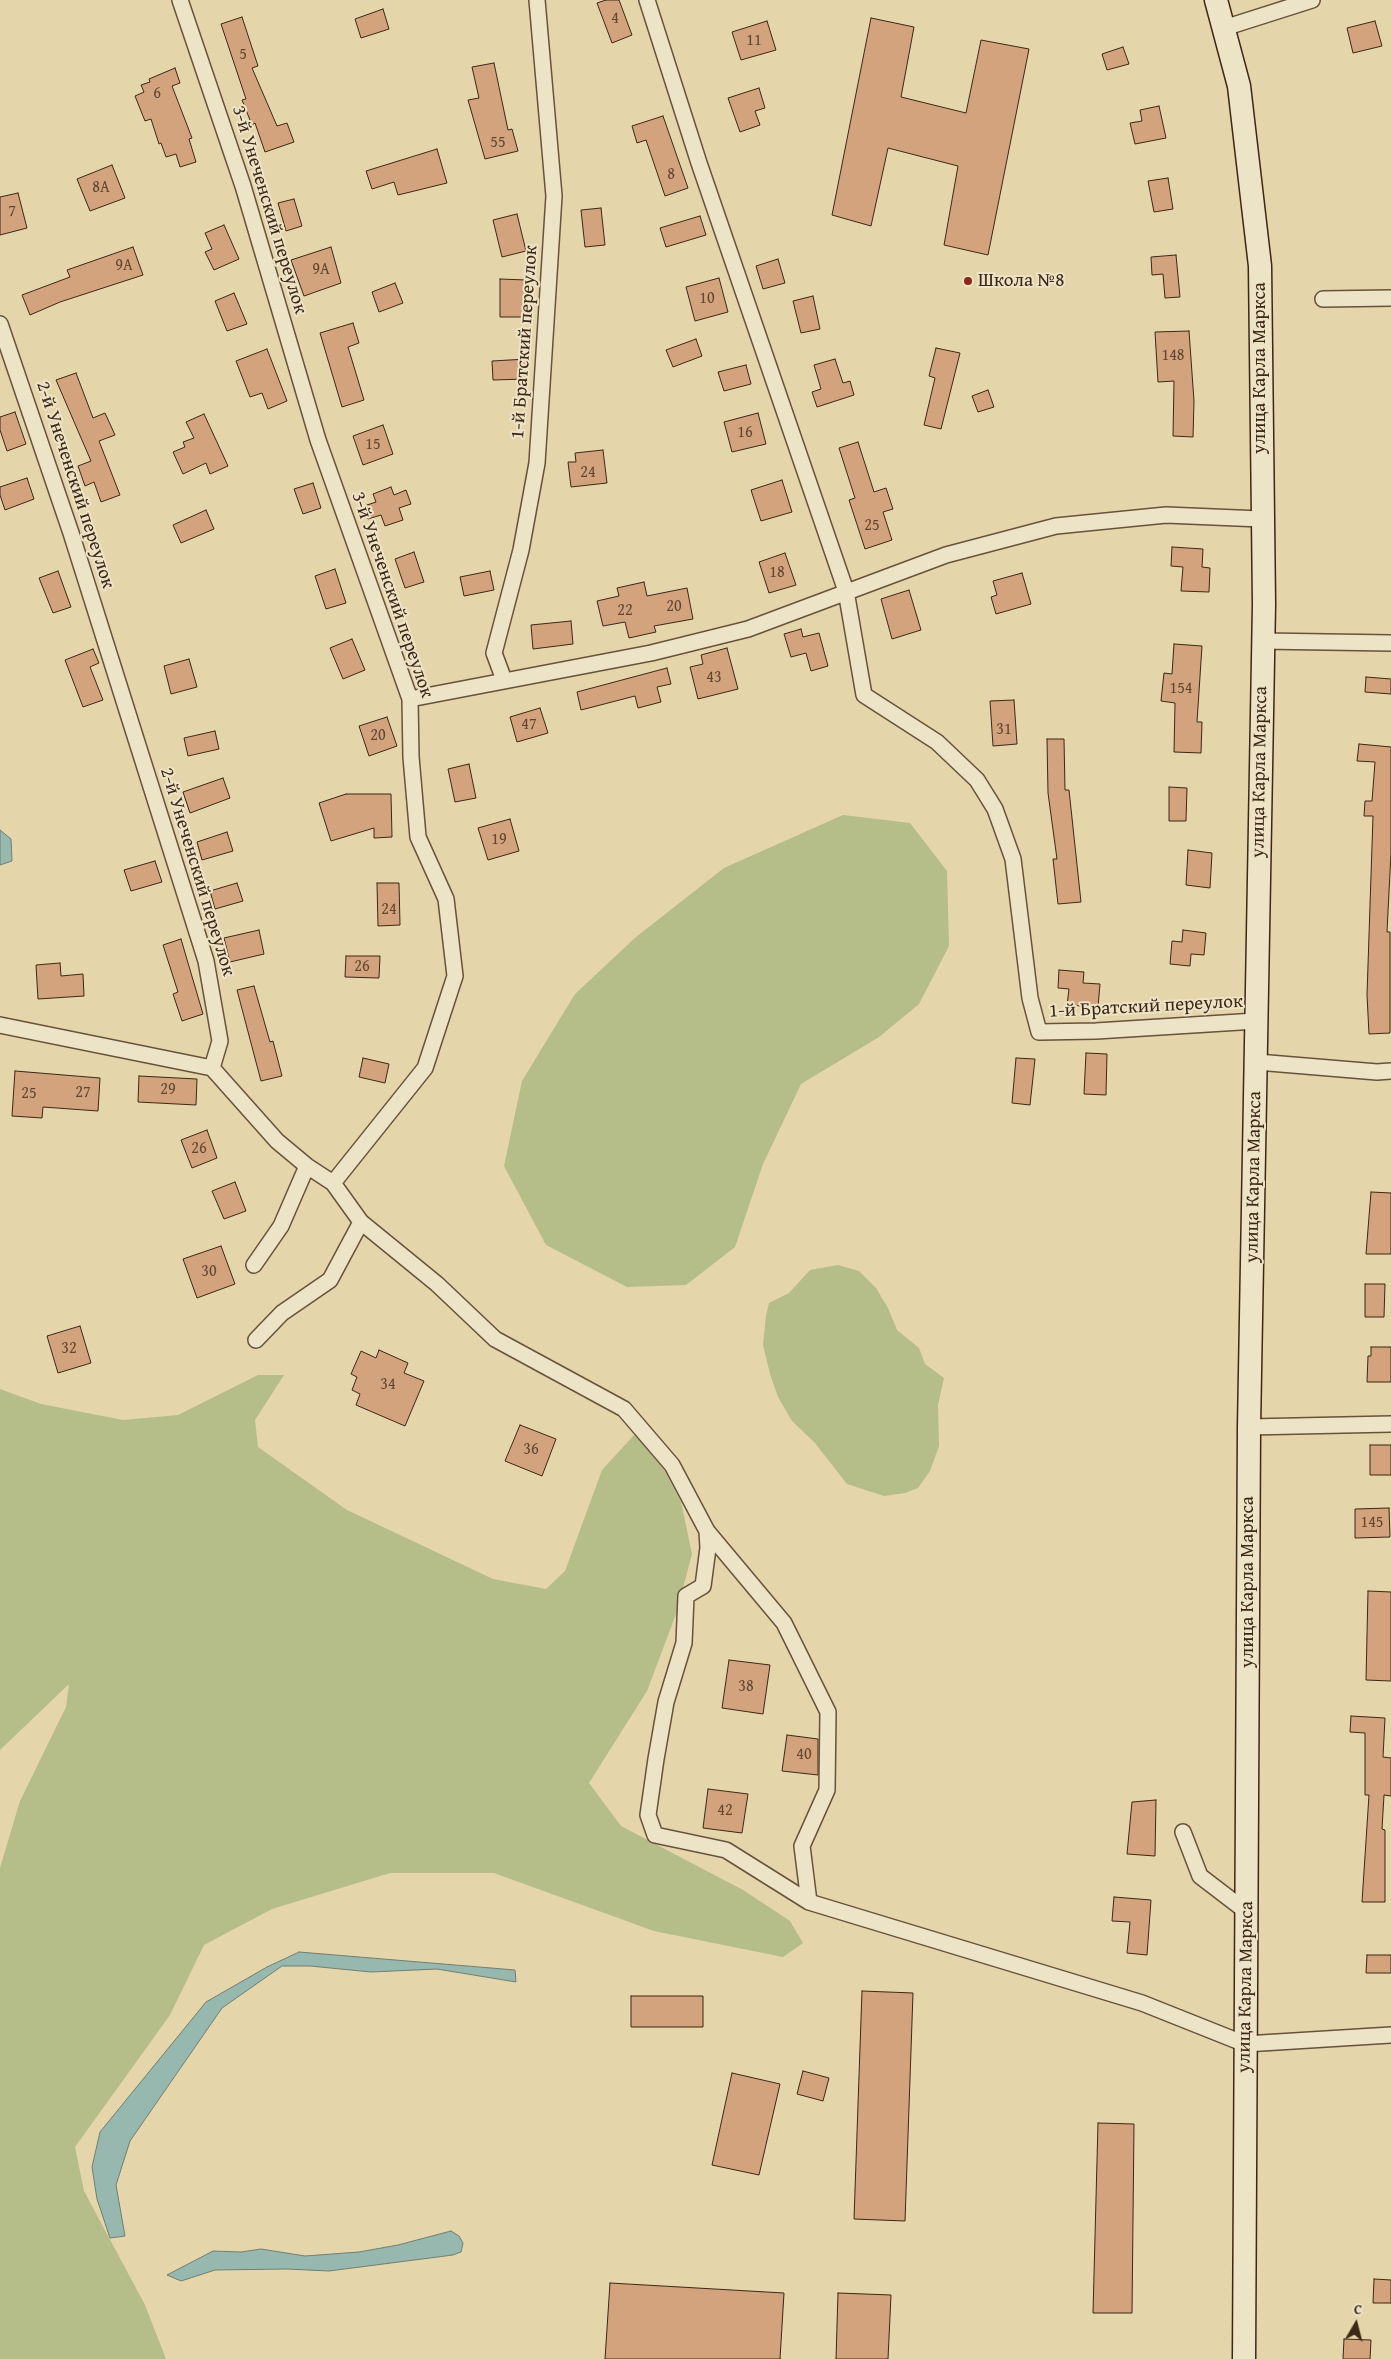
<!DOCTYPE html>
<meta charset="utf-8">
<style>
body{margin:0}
#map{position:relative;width:1391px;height:2359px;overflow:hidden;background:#e4d5aa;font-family:"Gentium Book Plus",serif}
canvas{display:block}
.north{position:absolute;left:1331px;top:2299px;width:50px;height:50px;-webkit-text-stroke:4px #ede4c8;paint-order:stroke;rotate:8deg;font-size:14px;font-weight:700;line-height:20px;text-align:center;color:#3d2716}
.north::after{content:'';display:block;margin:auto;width:18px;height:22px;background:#3d2716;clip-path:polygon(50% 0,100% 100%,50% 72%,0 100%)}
</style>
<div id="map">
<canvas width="1391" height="2359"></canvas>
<div class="north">С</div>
</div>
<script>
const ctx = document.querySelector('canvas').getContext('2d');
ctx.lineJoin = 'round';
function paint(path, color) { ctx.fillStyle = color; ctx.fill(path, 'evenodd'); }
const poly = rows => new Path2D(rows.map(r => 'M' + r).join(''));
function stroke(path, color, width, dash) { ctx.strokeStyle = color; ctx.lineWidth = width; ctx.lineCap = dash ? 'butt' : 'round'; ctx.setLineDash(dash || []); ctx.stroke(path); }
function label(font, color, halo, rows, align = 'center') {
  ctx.font = font + ' "Gentium Book Plus",serif'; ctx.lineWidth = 4; ctx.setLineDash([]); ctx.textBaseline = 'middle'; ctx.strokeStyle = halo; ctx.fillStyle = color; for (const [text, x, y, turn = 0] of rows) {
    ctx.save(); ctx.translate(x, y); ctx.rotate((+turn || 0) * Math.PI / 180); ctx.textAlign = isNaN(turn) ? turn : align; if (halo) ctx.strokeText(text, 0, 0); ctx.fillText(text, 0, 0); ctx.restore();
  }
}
paint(poly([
 [843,815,910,823,947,871,949,946,919,1004,879,1037,801,1084,763,1164,735,1247,686,1285,627,1287,546,1245,504,1166,522,1081,575,994,636,937,724,868],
 [838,1265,859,1271,876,1288,888,1308,897,1330,919,1348,925,1364,944,1378,938,1405,939,1446,930,1471,918,1488,905,1493,884,1496,847,1484,815,1443,792,1421,778,1397,770,1374,763,1345,766,1316,769,1303,789,1293,810,1270],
 [258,1375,284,1375,255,1420,258,1447,347,1510,493,1579,546,1589,565,1571,602,1470,635,1434,655,1453,681,1502,692,1554,676,1614,647,1691,589,1783,621,1826,743,1890,790,1921,803,1943,783,1957,654,1931,494,1873,390,1873,272,1909,204,1945,170,2015,75,2147,84,2191,145,2305,166,2359,0,2359,0,1868,20,1801,66,1707,69,1684,0,1750,0,1389,41,1404,123,1420,178,1415]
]), '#b5bd88');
const water = poly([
 [0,830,11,839,12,861,0,865,0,830],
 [299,1952,515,1970,516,1982,437,1969,371,1972,310,1966,282,1966,222,2008,130,2141,116,2185,125,2236,110,2238,97,2199,92,2167,100,2132,206,2002,267,1967,299,1952],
 [451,2231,459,2236,463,2243,461,2252,453,2255,329,2271,287,2269,215,2270,181,2281,167,2275,213,2251,241,2252,261,2249,305,2256,359,2252,398,2245,451,2231]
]);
paint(water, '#96b8ae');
stroke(water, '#727e71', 1);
const building = poly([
 [606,0,619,0,632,35,612,43,597,3,606,0],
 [383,9,389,29,361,38,355,19,383,9],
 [242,17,258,66,252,68,277,126,287,123,294,142,265,152,255,123,252,125,242,100,246,99,221,24,242,17],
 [871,18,914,27,901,97,966,113,981,40,1029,49,988,255,944,245,958,166,888,148,871,226,832,215,871,18],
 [767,21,776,50,741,60,732,32,767,21],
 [1375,21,1382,46,1353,53,1347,28,1375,21],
 [1123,47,1129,64,1107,70,1102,54,1123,47],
 [494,63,508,130,512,129,518,151,485,159,468,100,479,98,472,67,494,63],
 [175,68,180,83,172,86,192,138,189,139,196,162,180,167,176,154,166,157,161,143,159,144,151,119,145,121,135,96,144,92,141,85,150,82,149,79,175,68],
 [759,88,765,108,755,111,760,125,740,132,728,98,759,88],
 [1159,106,1166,138,1135,144,1130,123,1142,121,1140,110,1159,106],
 [663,116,688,188,665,196,646,140,637,143,632,126,663,116],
 [437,149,447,183,398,195,394,182,372,189,366,171,437,149],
 [112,165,125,198,90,211,77,179,112,165],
 [1168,178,1173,209,1154,212,1148,181,1168,178],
 [18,193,27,228,0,235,0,197,18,193],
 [294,199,302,226,286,231,278,203,294,199],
 [601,208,605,245,585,247,581,210,601,208],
 [517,214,526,251,502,257,493,220,517,214],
 [700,216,706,235,666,247,660,228,700,216],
 [224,225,239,259,214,270,205,252,212,249,205,233,224,225],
 [133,247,143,275,60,302,30,315,22,295,70,277,67,270,133,247],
 [331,247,341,283,304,296,291,260,331,247],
 [1176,255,1180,297,1165,298,1163,274,1152,275,1151,257,1176,255],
 [778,259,785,283,763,289,756,266,778,259],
 [719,278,728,312,695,321,686,287,719,278],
 [500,279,526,280,526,317,500,317,500,279],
 [395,283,403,303,379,312,372,292,395,283],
 [234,293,247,324,227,331,215,301,234,293],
 [813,296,820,329,801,333,793,301,813,296],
 [353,323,359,343,348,347,364,400,342,407,320,333,353,323],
 [1189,331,1194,401,1193,437,1173,436,1174,381,1158,382,1155,332,1189,331],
 [696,339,702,356,673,367,666,350,696,339],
 [936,348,960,353,941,429,924,425,935,378,929,376,936,348],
 [267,349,287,401,268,409,262,393,250,397,236,361,267,349],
 [527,359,527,379,493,380,492,361,527,359],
 [835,359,843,383,850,381,854,395,817,407,812,392,821,389,814,365,835,359],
 [746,365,751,384,724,391,718,372,746,365],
 [76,373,93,418,105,413,115,435,99,441,120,495,101,502,94,482,85,486,78,466,91,461,56,380,76,373],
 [988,390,994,407,978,412,972,396,988,390],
 [15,412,26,444,7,451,0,430,0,417,15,412],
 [758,413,766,444,732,452,724,422,758,413],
 [204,414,228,466,210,474,206,463,183,474,173,452,185,447,183,442,194,438,186,422,204,414],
 [383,425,393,454,363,465,353,436,383,425],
 [858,442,874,492,886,488,893,509,883,512,892,540,865,549,849,500,855,498,839,448,858,442],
 [603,450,607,483,571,487,568,462,576,462,575,453,603,450],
 [27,478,34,499,5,510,0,495,0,487,27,478],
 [782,480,792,512,761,521,751,490,782,480],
 [313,483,321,508,303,514,294,489,313,483],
 [391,487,394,495,406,490,411,504,399,508,403,520,385,526,381,515,368,519,364,506,376,502,373,494,391,487],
 [206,510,214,529,181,543,173,525,206,510],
 [1172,547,1203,549,1202,567,1210,568,1209,592,1181,591,1183,567,1171,566,1172,547],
 [414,552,424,582,405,588,395,559,414,552],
 [785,553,796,585,769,593,759,562,785,553],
 [335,569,346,603,326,609,315,576,335,569],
 [58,571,71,607,53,613,39,578,58,571],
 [490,571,494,590,464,596,460,577,490,571],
 [1022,573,1031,604,996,614,991,597,997,595,993,581,1022,573],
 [644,582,647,596,687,588,693,619,654,626,656,632,629,638,625,622,603,626,597,601,619,596,617,588,644,582],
 [909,590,921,630,892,639,881,599,909,590],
 [571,621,573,644,533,649,531,625,571,621],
 [801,629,803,637,819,633,828,666,811,671,806,653,791,657,784,634,801,629],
 [352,639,365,670,343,679,330,648,352,639],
 [1174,644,1202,646,1197,722,1202,722,1201,753,1174,752,1175,703,1161,701,1164,673,1172,674,1174,644],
 [727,648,738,689,698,699,690,667,703,664,701,655,727,648],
 [93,649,99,663,90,667,103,700,83,707,65,660,93,649],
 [189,659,197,687,171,694,164,666,189,659],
 [667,668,671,684,657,687,661,702,638,708,635,696,581,710,577,692,667,668],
 [1366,677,1391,679,1391,694,1365,692,1366,677],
 [1014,700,1017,744,993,746,990,701,1014,700],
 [540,708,548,733,517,742,510,717,540,708],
 [387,717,397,746,369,756,359,726,387,717],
 [215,731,219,749,188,756,184,738,215,731],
 [1047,739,1064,739,1065,790,1069,790,1081,902,1058,904,1053,859,1057,859,1048,793,1047,739],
 [1359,744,1391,747,1391,852,1387,932,1390,932,1390,1033,1369,1034,1367,995,1373,816,1364,816,1365,801,1372,801,1375,762,1357,761,1359,744],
 [469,764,476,798,455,802,448,769,469,764],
 [223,778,230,798,190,813,183,792,223,778],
 [1169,787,1187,788,1186,821,1169,821,1169,787],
 [346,794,391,794,392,837,374,838,374,828,331,841,319,803,346,794],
 [510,819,519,851,488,860,478,828,510,819],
 [227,832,233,851,202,860,197,842,227,832],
 [1188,850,1212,853,1210,888,1186,885,1188,850],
 [155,861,162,882,131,891,124,870,155,861],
 [237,883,243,901,215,909,210,891,237,883],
 [377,883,399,883,400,925,378,926,377,883],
 [259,930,264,954,230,962,224,938,259,930],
 [1183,930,1206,933,1204,955,1191,954,1190,966,1170,964,1172,941,1182,942,1183,930],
 [181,939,203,1014,182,1021,173,994,178,992,163,945,181,939],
 [346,956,380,956,379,978,345,977,346,956],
 [60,963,61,976,83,974,84,996,38,999,36,965,60,963],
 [1059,970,1084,972,1083,983,1100,984,1098,1007,1067,1005,1069,989,1058,988,1059,970],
 [254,986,270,1042,273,1041,282,1076,261,1081,237,990,254,986],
 [1086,1053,1107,1054,1106,1095,1084,1094,1086,1053],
 [363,1058,389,1064,385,1083,359,1077,363,1058],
 [1016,1058,1035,1059,1030,1105,1012,1103,1016,1058],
 [15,1071,100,1078,98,1111,43,1107,42,1118,12,1116,15,1071],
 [139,1076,197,1079,196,1105,138,1102,139,1076],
 [207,1130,217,1158,192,1168,181,1140,207,1130],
 [235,1182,246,1211,224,1219,212,1191,235,1182],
 [1371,1192,1391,1193,1391,1254,1366,1254,1371,1192],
 [221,1246,235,1284,197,1298,183,1259,221,1246],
 [1365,1284,1385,1284,1384,1317,1365,1317,1365,1284],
 [80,1326,91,1363,58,1373,47,1336,80,1326],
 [1371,1347,1391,1347,1391,1382,1367,1382,1368,1356,1371,1356,1371,1347],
 [379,1350,408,1363,404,1373,424,1381,405,1426,356,1405,360,1394,352,1390,357,1377,351,1374,361,1351,376,1358,379,1350],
 [520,1425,556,1439,542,1476,505,1461,520,1425],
 [1370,1445,1391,1445,1391,1475,1370,1475,1370,1445],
 [1389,1508,1390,1537,1355,1538,1355,1509,1389,1508],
 [1368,1591,1391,1592,1391,1681,1366,1680,1368,1591],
 [729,1660,770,1665,763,1714,722,1708,729,1660],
 [1351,1716,1385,1718,1383,1757,1391,1758,1391,1796,1384,1795,1382,1829,1385,1830,1385,1902,1362,1902,1369,1795,1365,1795,1365,1733,1350,1732,1351,1716],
 [787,1735,818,1739,818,1775,782,1771,787,1735],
 [708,1789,748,1794,742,1833,703,1828,708,1789],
 [1156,1800,1155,1856,1127,1854,1132,1802,1156,1800],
 [1114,1897,1151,1900,1147,1955,1127,1953,1130,1922,1112,1921,1114,1897],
 [1367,1955,1391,1955,1391,1973,1366,1973,1367,1955],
 [862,1991,913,1993,905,2221,854,2219,862,1991],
 [631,1996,703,1996,703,2027,631,2027,631,1996],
 [803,2071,829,2078,823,2101,797,2094,803,2071],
 [732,2073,780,2084,759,2175,712,2165,732,2073],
 [1098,2123,1134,2124,1132,2313,1093,2313,1098,2123],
 [1374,2279,1391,2280,1391,2303,1373,2303,1374,2279],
 [610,2283,784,2293,780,2359,605,2359,610,2283],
 [838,2293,891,2295,888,2359,836,2359,838,2293],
 [1344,2339,1371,2340,1370,2359,1343,2359,1344,2339]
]);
paint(building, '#d2a37c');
stroke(building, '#3d2716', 1);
const minor = poly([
 [180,0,243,186,318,440,410,699,411,757,418,837,446,899,455,976,425,1068,333,1183],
 [647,0,699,163,846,591,864,695,937,742,977,780,995,809,1013,859,1030,998,1039,1032,1096,1031,1256,1021],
 [1224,28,1312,0],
 [1323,299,1391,298],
 [0,324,71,533,206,961,220,1041,212,1068,277,1141,307,1166,333,1183,361,1222,437,1284,495,1339,624,1409,672,1465,707,1531,784,1623,828,1712,827,1790,802,1846,809,1902],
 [1262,641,1391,643],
 [504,680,494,653,521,550,537,463,554,196,537,0],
 [410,699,651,653,748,629,946,555,1056,526,1166,515,1261,519],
 [0,1025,212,1068],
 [1257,1062,1377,1072,1391,1071],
 [254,1265,281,1226,307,1166],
 [256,1340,282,1313,330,1280,361,1222],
 [1249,1427,1391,1424],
 [707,1531,708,1548,703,1586,686,1596,684,1643,666,1702,656,1759,648,1815,655,1835,726,1850,809,1902,1142,2003,1245,2044,1391,2035],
 [1183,1832,1200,1876,1247,1912]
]);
const secondary = poly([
 [1216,0,1239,86,1260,266,1264,604,1249,1427,1244,2359]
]);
stroke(minor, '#67523b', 18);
stroke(secondary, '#3d2716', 25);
stroke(minor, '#ede4c8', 15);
stroke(secondary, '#ede4c8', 22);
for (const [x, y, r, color] of [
 [968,281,5,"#8f2418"]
]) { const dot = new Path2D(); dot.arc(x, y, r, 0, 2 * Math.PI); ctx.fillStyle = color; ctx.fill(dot); stroke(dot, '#ede4c8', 2); }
label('16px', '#624630', null, [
 ["4",615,19],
 ["11",754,41],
 ["5",243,55],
 ["6",157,94],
 ["55",498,143],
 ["8",671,175],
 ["8А",101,188],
 ["7",12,212],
 ["9А",124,266],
 ["9А",321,270],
 ["10",707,299],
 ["148",1173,356],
 ["16",745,433],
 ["15",373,445],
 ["24",588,473],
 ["25",872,526],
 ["18",777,573],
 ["20",674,607],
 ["22",625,611],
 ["43",714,678],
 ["154",1181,689],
 ["47",529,725],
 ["31",1004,730],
 ["20",378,736],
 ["19",499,840],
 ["24",389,910],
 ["26",362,967],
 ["29",168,1090],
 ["27",83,1093],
 ["25",29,1094],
 ["26",199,1149],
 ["30",209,1272],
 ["32",69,1349],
 ["34",388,1385],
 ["36",531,1450],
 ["145",1372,1523],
 ["38",746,1687],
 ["40",804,1755],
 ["42",725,1811]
]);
label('19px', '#3d2716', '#ede4c8', [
 ["3-й Унеченский переулок",269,210,73],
 ["1-й Братский переулок",525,342,-86],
 ["улица Карла Маркса",1260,368,-90],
 ["2-й Унеченский переулок",75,485,72],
 ["3-й Унеченский переулок",392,595,71],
 ["улица Карла Маркса",1260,772,-89],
 ["2-й Унеченский переулок",197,872,73],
 ["1-й Братский переулок",1146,1007,-3],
 ["улица Карла Маркса",1254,1177,-89],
 ["улица Карла Маркса",1248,1582,-90],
 ["улица Карла Маркса",1246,1987,-89]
]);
label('19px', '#3d2716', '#ede4c8', [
 ["Школа №8",978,281]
], 'left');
</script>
